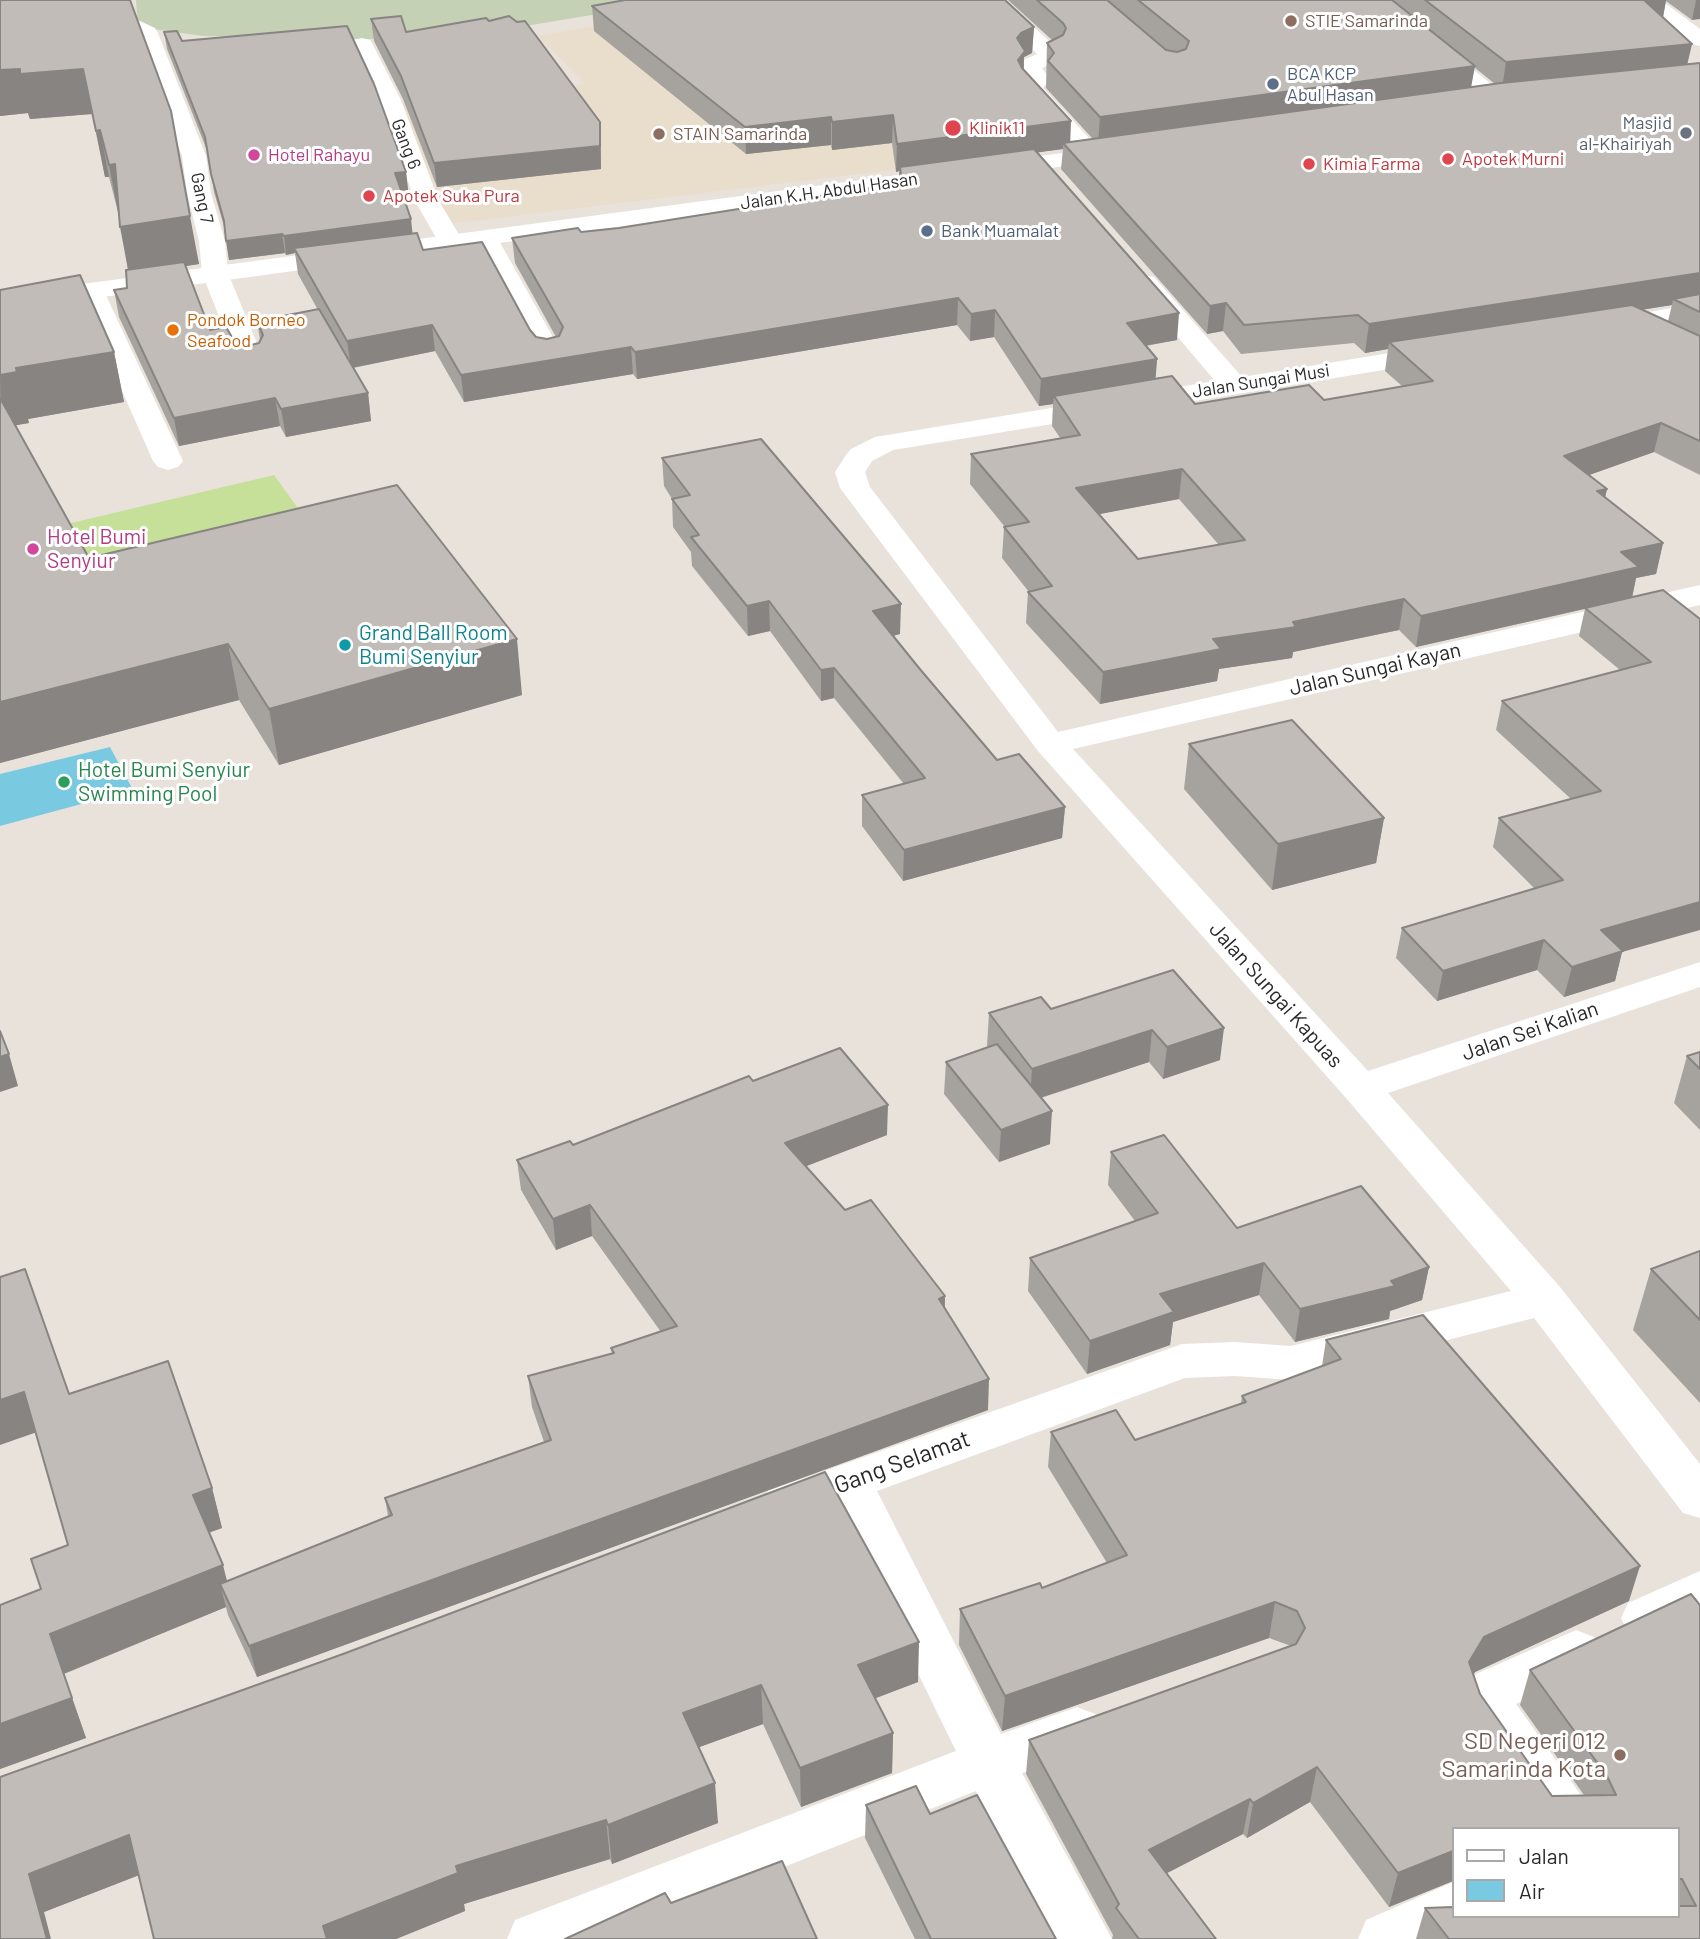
<!DOCTYPE html>
<style>
body{margin:0}
#map{position:relative;width:1700px;height:1939px;overflow:hidden;background:#e9e2db;font-family:Barlow,sans-serif}
canvas{display:block}
.legend{position:absolute;left:1452px;top:1827px;width:228px;height:91px;box-sizing:border-box;background:#fff;border:2px solid #a9a9a9;margin:0;padding:9px 12px;list-style:none;font-size:21px;color:#282828}
.legend li{display:flex;align-items:center;gap:14px;height:35px}
.legend b{width:35px;border:2px solid #a9a9a9}
</style>
<div id="map">
<canvas width="1700" height="1939"></canvas>
<ul class="legend">
<li><b style="height:9px;background:#fff"></b>Jalan</li>
<li><b style="height:19px;background:#79cae0"></b>Air</li>
</ul>
</div>
<script>
const ctx = document.querySelector('canvas').getContext('2d');
ctx.lineJoin = 'round';
function paint(path, color) { ctx.fillStyle = color; ctx.fill(path, 'evenodd'); }
const poly = rows => new Path2D(rows.map(r => 'M' + r).join(''));
function stroke(path, color, width, dash) { ctx.strokeStyle = color; ctx.lineWidth = width; ctx.lineCap = dash ? 'butt' : 'round'; ctx.setLineDash(dash || []); ctx.stroke(path); }
function label(font, color, halo, rows, align = 'center') {
  ctx.font = font + ' Barlow,sans-serif'; ctx.lineWidth = 6; ctx.setLineDash([]); ctx.textBaseline = 'middle'; ctx.strokeStyle = halo; ctx.fillStyle = color; for (const [text, x, y, turn = 0] of rows) {
    ctx.save(); ctx.translate(x, y); ctx.rotate((+turn || 0) * Math.PI / 180); ctx.textAlign = isNaN(turn) ? turn : align; if (halo) ctx.strokeText(text, 0, 0); ctx.fillText(text, 0, 0); ctx.restore();
  }
}
paint(poly([
 [810,0,941,164,440,225,391,103,585,84,538,36,688,10]
]), '#e9decc');
paint(poly([
 [136,0,683,0,513,28,370,39,203,36,138,27]
]), '#c4d1b4');
paint(poly([
 [274,475,313,529,93,582,67,524]
]), '#c6e09a');
paint(poly([
 [110,747,133,790,0,826,0,774]
]), '#79cae0');
paint(poly([
 [83,0,105,0,110,7,155,28,158,33,206,156,211,193,225,241,228,273,265,363,261,369,251,371,241,369,237,363,202,273,199,241,187,193,182,156,138,37,96,15,83,0],
 [982,0,1004,0,1059,50,1062,55,1059,60,1042,68,1050,79,1043,88,1101,151,1105,156,1101,161,1085,161,1023,93,1019,85,1027,78,1018,66,1021,61,1037,54,982,0],
 [1362,0,1385,0,1504,94,1507,99,1504,104,1488,104,1362,0],
 [362,38,370,40,373,45,401,100,439,201,464,243,460,248,451,251,442,248,415,201,379,100,351,45,354,40,362,38],
 [485,231,494,234,498,239,563,355,559,361,549,363,539,361,535,355,472,239,476,234,485,231],
 [1145,275,1154,277,1242,377,1439,345,1449,347,1453,353,1449,359,1439,361,893,450,872,461,865,472,870,487,1058,732,1700,585,1700,605,1073,749,1368,1071,1700,962,1700,987,1388,1093,1560,1287,1700,1464,1700,1518,1683,1513,1534,1318,1291,1380,1235,1376,1185,1378,877,1491,1001,1734,1077,1707,1095,1714,1103,1730,1095,1746,1022,1773,1112,1939,1054,1939,976,1791,602,1939,507,1939,515,1920,956,1751,836,1506,785,1524,768,1519,761,1505,768,1491,1182,1344,1235,1342,1291,1346,1511,1291,1346,1098,1038,751,840,488,835,472,846,455,851,449,875,437,1215,381,1132,283,1136,277,1145,275],
 [91,283,100,285,104,291,183,461,178,467,168,470,158,467,153,461,78,291,82,285,91,283],
 [1700,303,1700,319,1609,335,1599,333,1596,327,1599,321,1609,319,1700,303],
 [1700,1571,1700,1615,1646,1639,1628,1633,1621,1618,1628,1603,1700,1571],
 [1576,1630,1594,1637,1601,1652,1594,1667,1516,1704,1593,1812,1601,1829,1543,1829,1473,1727,1462,1698,1476,1674,1576,1630],
 [1453,1882,1453,1916,1477,1916,1473,1926,1445,1939,1358,1939,1366,1920,1453,1882]
]), '#fff');
paint(poly([
 [1638,0,1661,0,1700,29,1700,46,1692,44,1638,0],
 [1115,146,1123,148,1127,153,1123,158,0,311,0,295,1115,146]
]), '#fff');
paint(poly([
 [0,0,130,0,199,264,185,266,210,330,236,344,247,346,259,343,260,340,257,321,318,310,298,274,295,253,286,255,285,253,229,260,226,233,214,192,208,153,167,49,164,32,406,172,408,190,401,191,412,233,423,250,530,330,536,337,547,339,556,337,515,263,512,238,581,232,619,228,899,184,899,171,896,172,892,143,832,150,831,145,746,154,594,31,592,6,1034,27,1032,53,1024,57,1024,70,1070,142,1093,139,1046,88,1047,43,1052,40,1008,0,1700,0,1692,20,1666,1,1663,17,1687,64,1700,63,1700,475,1654,452,1589,475,1607,489,1605,497,1663,543,1656,574,1636,578,1632,597,1663,590,1622,952,1615,981,1564,997,1537,970,1437,1001,1396,958,1402,928,1535,889,1493,847,1499,818,1571,799,1496,730,1502,701,1620,670,1579,636,1585,609,1416,647,1399,630,1293,652,1292,658,1219,669,1217,681,1100,704,1026,623,1028,592,1029,592,1002,558,1004,527,1005,527,970,484,971,454,1061,439,1052,426,1053,404,1039,406,994,337,970,341,957,325,637,379,633,374,464,402,435,351,353,368,368,393,371,421,286,437,280,426,179,446,119,317,114,290,127,288,128,269,119,211,118,212,109,177,105,177,92,114,30,119,28,113,0,116],
 [1474,67,1495,84,1471,87],
 [1063,149,1061,169,1207,334,1223,331,1241,354,1354,343,1365,353,1388,349,1385,371,1402,386,1324,400,1195,404,1155,379,1157,359,1146,346,1177,340,1038,152],
 [1672,305,1668,321,1641,310],
 [1179,499,1219,545,1138,559,1098,514],
 [371,19,601,145,601,169,437,187,403,99,374,41],
 [0,290,114,352,124,402,28,419,29,423,15,425,89,558,522,695,279,765,239,700,0,763],
 [662,458,900,634,893,636,997,760,1065,807,1062,838,903,881,862,826,862,795,904,784,834,698,821,701,770,631,748,636,692,566,691,552,673,527,672,499,664,486],
 [1189,744,1384,818,1376,863,1272,890,1184,789],
 [1173,970,1220,1060,1163,1079,1149,1062,1041,1098,1050,1144,999,1162,944,1094,946,1062,988,1047,987,1046,989,1013,1051,1009],
 [1700,1052,1700,1130,1674,1103,1687,1056],
 [753,1081,887,1135,806,1166,845,1210,945,1296,945,1308,988,1410,257,1677,228,1615,226,1607,64,1674,86,1738,0,1769,0,1605,41,1589,68,1545,69,1394,212,1488,222,1528,209,1533,227,1581,388,1516,385,1498,544,1442,532,1407,528,1376,612,1354,611,1348,661,1332,592,1236,556,1250,521,1190,517,1160,573,1145],
 [1111,1152,1237,1228,1429,1267,1422,1300,1390,1311,1389,1319,1295,1342,1259,1295,1173,1322,1170,1345,1087,1374,1028,1291,1030,1258,1135,1221,1108,1185],
 [1700,1251,1700,1403,1633,1330,1651,1269],
 [1326,1340,1629,1601,1475,1672,1473,1674,1480,1694,1552,1796,1584,1795,1520,1705,1530,1670,1691,1594,1700,1939,1416,1939,1425,1908,1677,1916,1677,1829,1453,1829,1453,1881,1389,1907,1310,1802,1247,1838,1243,1834,1166,1873,1216,1939,1112,1939,1113,1935,1026,1774,1029,1740,1291,1646,1269,1638,1002,1731,959,1645,960,1609,1042,1588,1107,1563,1048,1467,1051,1432,1135,1440,1241,1403,1242,1396,1322,1366],
 [343,1654,918,1682,875,1698,893,1733,892,1773,801,1807,763,1724,699,1747,718,1823,612,1864,610,1859,464,1904,465,1911,396,1939,154,1939,139,1875,44,1912,0,1939],
 [866,1805,930,1814,1056,1939,915,1939,865,1838]
]), '#a6a29e');
paint(poly([
 [1643,0,1666,0,1662,23],
 [1696,0,1700,0,1700,19,1692,20],
 [1034,27,1032,53,1024,57,1023,78,1016,65,1017,38,1021,33],
 [1692,44,1686,70,1502,89,1506,62],
 [1475,66,1470,93,1098,144,1100,117],
 [20,69,83,69,92,114,30,119,28,113,0,116,0,70],
 [893,115,892,143,832,150,832,122],
 [831,117,831,145,746,154,745,127],
 [1071,121,1070,148,1063,143,1063,149,900,171,900,167,899,171,896,172,897,144],
 [600,122,601,169,437,187,434,163],
 [100,130,109,177,105,177,96,131],
 [115,164,124,211,118,212,109,165],
 [406,172,408,190,397,191,395,173],
 [190,216,199,264,129,275,120,227],
 [411,219,413,238,294,248,295,253,286,255,284,236],
 [282,234,285,253,229,260,226,241],
 [1700,273,1700,299,1673,299,1672,305,1396,348,1389,342,1388,349,1365,353,1369,324],
 [958,298,957,325,637,379,635,352],
 [1226,303,1223,331,1207,334,1210,306],
 [995,310,994,337,970,341,971,314],
 [1179,313,1177,340,1125,349,1127,323],
 [432,325,435,351,351,368,347,341],
 [631,347,633,374,464,402,461,375],
 [114,352,124,402,28,419,29,423,1,428,0,375,16,368],
 [1157,359,1155,387,1054,396,1053,404,1039,406,1041,379],
 [368,393,371,421,286,437,281,409],
 [275,398,280,426,179,446,174,418],
 [1661,423,1654,452,1558,486,1564,456],
 [1182,469,1179,499,1074,519,1076,488],
 [1607,489,1600,519,1597,491],
 [1663,543,1656,574,1636,578,1632,598,1416,647,1421,616,1621,552],
 [1404,599,1399,630,1293,652,1292,658,1219,669,1217,681,1100,704,1103,672,1213,639],
 [769,601,770,631,748,636,747,606],
 [901,604,900,634,873,641,873,611],
 [517,639,522,695,279,765,269,709],
 [228,644,239,700,0,763,0,702],
 [834,668,834,698,821,701,821,670],
 [1065,807,1062,838,903,881,904,850],
 [1384,818,1376,863,1272,890,1278,844],
 [1700,902,1700,930,1622,952,1615,981,1564,997,1572,967,1601,930],
 [1544,940,1537,970,1437,1001,1443,971],
 [1224,1028,1220,1060,1163,1079,1167,1047],
 [1152,1030,1149,1062,1030,1101,1032,1069],
 [9,1054,18,1086,0,1092,0,1057],
 [888,1105,887,1135,786,1174,785,1143],
 [1052,1111,1050,1144,999,1162,1001,1130],
 [590,1205,592,1236,556,1250,553,1219],
 [1264,1263,1259,1295,1173,1322,1170,1345,1087,1374,1090,1341,1160,1294],
 [1429,1267,1422,1300,1390,1311,1389,1319,1295,1342,1300,1309],
 [945,1296,944,1327,939,1299],
 [989,1379,988,1410,257,1677,249,1646],
 [24,1392,37,1432,0,1445,0,1400],
 [212,1488,222,1528,204,1534,193,1495],
 [223,1565,233,1605,220,1584,226,1607,63,1674,50,1634],
 [1640,1566,1629,1601,1475,1672,1460,1697,1469,1662,1484,1637],
 [1275,1602,1269,1638,1002,1731,1005,1696],
 [919,1642,918,1682,858,1705,858,1665],
 [761,1685,763,1724,686,1752,683,1713],
 [72,1698,86,1738,0,1769,0,1724],
 [893,1733,892,1773,801,1807,800,1768],
 [1317,1767,1310,1802,1247,1838,1253,1803],
 [715,1783,718,1823,612,1864,608,1825],
 [1250,1799,1243,1834,1144,1885,1149,1850],
 [606,1820,610,1859,464,1904,465,1911,396,1939,327,1939,323,1926,456,1866],
 [129,1835,142,1874,44,1912,51,1939,47,1939,29,1874],
 [1453,1851,1453,1881,1389,1907,1398,1873]
]), '#878481');
const building = poly([
 [0,0,130,0,171,111,190,216,120,227,115,164,109,165,100,130,96,131,83,69,20,74,20,69,0,70,0,0],
 [625,0,1005,0,1034,27,1021,33,1017,38,1025,51,1018,60,1022,68,1071,121,897,144,893,115,832,122,831,117,745,127,592,6,625,0],
 [1037,0,1107,0,1166,50,1177,52,1186,49,1189,41,1138,0,1392,0,1475,66,1100,117,1048,61,1054,53,1047,43,1063,35,1066,28,1063,23,1037,0],
 [1425,0,1644,0,1692,44,1506,62,1425,0],
 [401,16,406,32,486,18,489,21,509,16,517,22,525,21,600,122,600,146,434,163,401,76,371,19,401,16],
 [347,26,374,84,406,172,395,173,411,219,284,236,282,234,226,241,224,221,211,174,205,137,164,32,177,31,182,41,347,26],
 [1700,63,1700,273,1369,324,1358,315,1244,325,1226,303,1210,306,1063,143,1501,83,1700,63],
 [1034,149,1179,313,1127,323,1157,359,1041,379,995,310,971,314,958,298,635,352,631,347,461,375,432,325,347,341,294,248,417,233,423,250,482,242,530,330,536,337,547,339,559,336,563,327,512,238,578,228,581,232,619,228,902,183,900,167,1034,149],
 [184,262,210,330,226,327,236,344,247,346,259,343,263,335,257,321,319,309,368,393,281,409,275,398,174,418,114,290,127,288,126,270,184,262],
 [80,275,114,352,16,368,17,372,0,375,0,290,80,275],
 [1700,294,1700,312,1673,299,1700,294],
 [1632,305,1700,336,1700,441,1661,423,1564,456,1607,489,1597,491,1663,543,1621,552,1639,567,1421,616,1404,599,1293,622,1296,627,1213,639,1221,649,1103,672,1028,592,1052,586,1004,527,1029,522,971,454,1080,435,1054,396,1172,376,1195,404,1309,385,1324,400,1433,381,1389,342,1632,305],
 [1182,469,1245,540,1138,559,1076,488,1182,469],
 [0,398,89,558,397,485,517,639,269,709,228,644,0,702,0,398],
 [761,439,901,604,873,611,919,668,997,760,1019,754,1065,807,904,850,862,795,925,778,834,668,821,670,769,601,747,606,691,537,699,535,672,499,690,495,662,458,761,439],
 [1663,590,1700,619,1700,902,1601,930,1623,951,1572,967,1544,940,1443,971,1402,928,1563,880,1499,818,1601,791,1502,701,1651,662,1585,608,1663,590],
 [1292,720,1384,818,1278,844,1189,744,1292,720],
 [1173,970,1224,1028,1167,1047,1152,1030,1032,1069,989,1013,1041,997,1051,1009,1173,970],
 [0,1031,9,1054,0,1057,0,1031],
 [997,1044,1052,1111,1001,1130,946,1062,997,1044],
 [840,1048,888,1105,785,1143,845,1210,871,1200,945,1296,939,1299,989,1379,249,1646,220,1584,392,1515,385,1498,551,1440,528,1376,614,1353,611,1348,677,1326,590,1205,553,1219,517,1160,570,1141,573,1145,749,1076,753,1081,840,1048],
 [1700,1052,1700,1069,1687,1056,1700,1052],
 [1164,1135,1237,1228,1361,1186,1429,1267,1391,1281,1395,1286,1300,1309,1264,1263,1160,1294,1174,1312,1090,1341,1030,1258,1158,1213,1111,1152,1164,1135],
 [1700,1251,1700,1320,1651,1269,1700,1251],
 [25,1269,69,1394,168,1361,212,1488,193,1495,223,1565,50,1634,72,1698,0,1724,0,1605,41,1589,31,1559,68,1545,24,1392,0,1400,0,1277,25,1269],
 [1423,1315,1640,1566,1484,1637,1469,1662,1480,1694,1552,1796,1616,1795,1607,1776,1530,1670,1691,1594,1700,1605,1700,1939,1449,1939,1425,1908,1453,1907,1453,1916,1677,1916,1677,1906,1696,1906,1682,1879,1677,1879,1677,1829,1453,1829,1453,1851,1398,1873,1317,1767,1253,1803,1250,1799,1149,1850,1216,1939,1139,1939,1116,1908,1119,1904,1029,1740,1296,1644,1305,1628,1297,1611,1275,1602,1005,1696,960,1609,1040,1583,1042,1588,1127,1555,1051,1432,1116,1410,1135,1440,1246,1402,1242,1396,1341,1359,1326,1340,1423,1315],
 [825,1472,919,1642,858,1665,893,1733,800,1768,761,1685,683,1713,715,1783,608,1825,606,1820,456,1866,458,1873,323,1926,327,1939,154,1939,129,1835,29,1874,47,1939,0,1939,0,1777,343,1654,825,1472],
 [916,1786,930,1814,977,1795,1056,1939,931,1939,866,1805,916,1786],
 [782,1861,817,1939,565,1939,665,1893,671,1903,782,1861]
]);
paint(building, '#c1bcb8');
stroke(building, '#878481', 2);
for (const [x, y, r, color] of [
 [1291,21,7,"#8d6e63"],
 [1273,84,7,"#5c6f8a"],
 [953,128,9,"#e0444e"],
 [1686,133,7,"#6b7280"],
 [659,134,7,"#8d6e63"],
 [254,155,7,"#d1479c"],
 [1448,159,7,"#e0444e"],
 [1309,164,7,"#e0444e"],
 [369,196,7,"#e0444e"],
 [927,231,7,"#5c6f8a"],
 [173,330,7,"#e8710a"],
 [33,549,7,"#d1479c"],
 [345,645,7,"#0f9aa8"],
 [64,782,7,"#2e9e5b"],
 [1620,1755,7,"#8d6e63"]
]) { const dot = new Path2D(); dot.arc(x, y, r, 0, 2 * Math.PI); ctx.fillStyle = color; ctx.fill(dot); stroke(dot, '#fff', 2.5); }
label('18px', '#785e54', '#fff', [
 ["STIE Samarinda",1305,21],
 ["STAIN Samarinda",673,134]
], 'left');
label('18px', '#4e5e75', '#fff', [
 ["BCA KCP",1287,74],
 ["Abul Hasan",1287,95],
 ["Bank Muamalat",941,231]
], 'left');
label('18px', '#5b616d', '#fff', [
 ["Masjid",1672,123],
 ["al-Khairiyah",1672,144]
], 'right');
label('18px', '#be3a42', '#fff', [
 ["Klinik11",969,128],
 ["Apotek Murni",1462,159],
 ["Kimia Farma",1323,164],
 ["Apotek Suka Pura",383,196]
], 'left');
label('18px', '#282828', '#fff', [
 ["Gang 6",406,144,69],
 ["Jalan K.H. Abdul Hasan",829,191,-8],
 ["Gang 7",202,198,78],
 ["Jalan Sungai Musi",1261,381,-9]
]);
label('18px', '#b23c85', '#fff', [
 ["Hotel Rahayu",268,155]
], 'left');
label('18px', '#c56008', '#fff', [
 ["Pondok Borneo",187,320],
 ["Seafood",187,341]
], 'left');
label('21px', '#b23c85', '#fff', [
 ["Hotel Bumi",47,537],
 ["Senyiur",47,561]
], 'left');
label('21px', '#0d838f', '#fff', [
 ["Grand Ball Room",359,633],
 ["Bumi Senyiur",359,657]
], 'left');
label('21px', '#282828', '#fff', [
 ["Jalan Sungai Kayan",1375,669,-13],
 ["Jalan Sungai Kapuas",1276,995,48],
 ["Jalan Sei Kalian",1530,1031,-19]
]);
label('21px', '#27864d', '#fff', [
 ["Hotel Bumi Senyiur",78,770],
 ["Swimming Pool",78,794]
], 'left');
label('24px', '#282828', '#fff', [
 ["Gang Selamat",902,1462,-20]
]);
label('24px', '#785e54', '#fff', [
 ["SD Negeri 012",1606,1741],
 ["Samarinda Kota",1606,1769]
], 'right');
</script>
